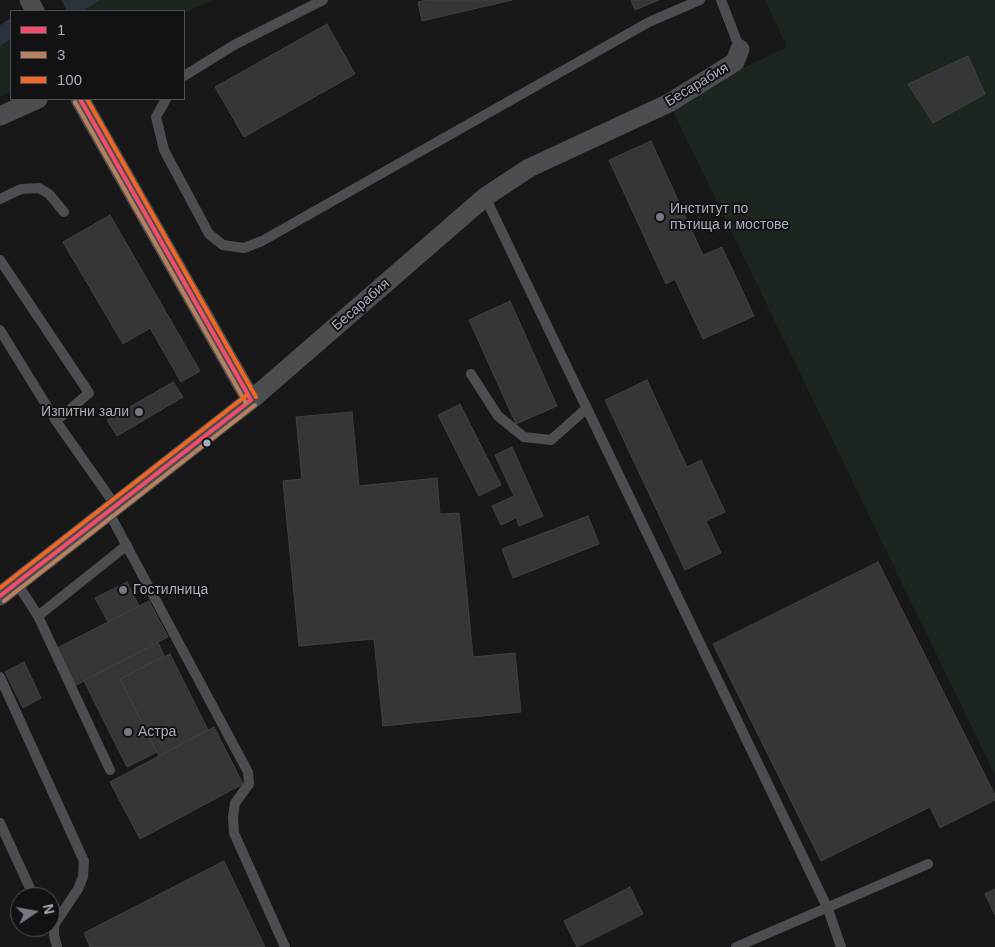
<!DOCTYPE html>
<meta charset="utf-8">
<style>
body{margin:0}
#map{position:relative;width:995px;height:947px;overflow:hidden;background:#181818;font-family:Arial,sans-serif}
canvas{display:block}
.legend{position:absolute;left:10px;top:10px;width:175px;height:90px;box-sizing:border-box;background:#121214;border:1px solid #4e5056;margin:0;padding:6px 9px;list-style:none;font-size:15px;color:#a8adb9}
.legend li{display:flex;align-items:center;gap:10px;height:25px}
.legend b{width:25px;border:1px solid #4e5056}
.north{position:absolute;left:10px;top:887px;width:50px;height:50px;box-sizing:border-box;background:#121214;border:1px solid #4e5056;border-radius:50%;rotate:78deg;font-size:14px;font-weight:700;line-height:20px;text-align:center;color:#a8adb9}
.north::after{content:'';display:block;margin:auto;width:18px;height:22px;background:#767981;clip-path:polygon(50% 0,100% 100%,50% 72%,0 100%)}
</style>
<div id="map">
<canvas width="995" height="947"></canvas>
<ul class="legend">
<li><b style="height:6px;background:#f44d6c"></b>1</li>
<li><b style="height:6px;background:#b6815c"></b>3</li>
<li><b style="height:6px;background:#f26522"></b>100</li>
</ul>
<div class="north">N</div>
</div>
<script>
const ctx = document.querySelector('canvas').getContext('2d');
ctx.lineJoin = 'round';
function paint(path, color) { ctx.fillStyle = color; ctx.fill(path, 'evenodd'); }
const poly = rows => new Path2D(rows.map(r => 'M' + r).join(''));
function stroke(path, color, width, dash) { ctx.strokeStyle = color; ctx.lineWidth = width; ctx.lineCap = dash ? 'butt' : 'round'; ctx.setLineDash(dash || []); ctx.stroke(path); }
function label(font, color, halo, rows, align = 'center') {
  ctx.font = font + ' Arial,sans-serif'; ctx.lineWidth = 4; ctx.setLineDash([]); ctx.textBaseline = 'middle'; ctx.strokeStyle = halo; ctx.fillStyle = color; for (const [text, x, y, turn = 0] of rows) {
    ctx.save(); ctx.translate(x, y); ctx.rotate((+turn || 0) * Math.PI / 180); ctx.textAlign = isNaN(turn) ? turn : align; if (halo) ctx.strokeText(text, 0, 0); ctx.fillText(text, 0, 0); ctx.restore();
  }
}
paint(poly([
 [101,0,212,0,184,13,184,11,82,11],
 [765,0,995,0,995,775,669,103,787,47],
 [11,39,11,91,0,97,0,46]
]), '#1d251f');
paint(poly([
 [43,0,101,0,82,11,24,11],
 [11,18,11,39,0,46,0,25]
]), '#2a323b');
paint(poly([
 [38,0,61,0,67,11,21,11]
]), '#181818');
const building = poly([
 [427,0,512,0,422,21,418,2,427,0],
 [631,0,659,0,635,10,631,0],
 [327,24,355,74,244,137,215,87,327,24],
 [968,56,985,94,933,123,908,84,968,56],
 [651,141,703,255,722,247,754,316,703,339,675,279,666,284,609,160,651,141],
 [110,215,200,371,181,382,150,328,123,344,63,242,110,215],
 [510,301,557,406,516,424,469,320,510,301],
 [647,380,687,467,701,460,725,512,706,521,721,553,685,570,605,400,647,380],
 [173,382,183,397,117,436,107,420,173,382],
 [460,404,501,485,479,496,438,415,460,404],
 [352,412,359,486,437,478,440,514,459,513,473,657,515,653,521,712,383,726,374,639,299,646,283,481,302,479,296,417,352,412],
 [512,447,543,516,519,526,516,518,501,525,492,506,514,496,495,455,512,447],
 [588,516,599,544,513,578,502,549,588,516],
 [878,562,995,795,995,800,940,828,930,807,821,861,713,644,878,562],
 [127,582,139,606,108,622,95,598,127,582],
 [149,601,168,637,76,685,57,648,149,601],
 [158,642,164,656,120,679,157,752,127,767,84,681,158,642],
 [170,654,208,730,159,756,120,679,170,654],
 [24,662,41,698,23,708,5,672,24,662],
 [214,727,243,784,140,839,110,782,214,727],
 [224,861,265,947,90,947,84,933,224,861],
 [630,887,643,914,577,947,564,921,630,887],
 [995,889,995,915,985,894,995,889]
]);
paint(building, '#363637');
stroke(building, '#404144', 1);
stroke(poly([
 [721,0,740,49],
 [184,76,234,45,323,0],
 [166,99,156,117,164,150,209,234,223,245,244,248,262,241,649,22,700,0],
 [485,197,828,909,841,947],
 [0,199,21,189,39,188,49,194,64,212],
 [0,260,89,393,56,421],
 [0,330,56,421,115,505],
 [471,374,498,416,524,437,551,440,587,408],
 [108,511,248,772,249,784,235,803,233,817,234,833,285,947],
 [17,583,38,616],
 [0,677,84,861,83,877,78,889,54,925,54,935,57,947],
 [110,770,38,616,127,545],
 [0,823,34,897],
 [736,947,928,864]
]), '#4c4d51', 10);
stroke(poly([
 [29,0,35,11],
 [80,99,251,400],
 [0,116,38,99],
 [0,596,251,400,485,197,529,168,669,103,735,62,740,49]
]), '#4c4d51', 19);
stroke(poly([
 [80,99,251,400],
 [0,596,251,400]
]), '#f44d6c', 4);
stroke(poly([
 [75,102,246,403],
 [4,601,255,405]
]), '#b6815c', 4);
stroke(poly([
 [87,99,256,397],
 [0,588,247,395]
]), '#f26522', 4);
for (const [x, y, r, color] of [
 [660,217,5,"#767981"],
 [139,412,5,"#767981"],
 [207,443,4.5,"#a8adb9"],
 [123,590,5,"#767981"],
 [128,732,5,"#767981"]
]) { const dot = new Path2D(); dot.arc(x, y, r, 0, 2 * Math.PI); ctx.fillStyle = color; ctx.fill(dot); stroke(dot, '#121214', 2); }
label('14px', '#a8adb9', '#121214', [
 ["Бесарабия",697,85,-31],
 ["Бесарабия",361,305,-41]
]);
label('14px', '#a8adb9', '#121214', [
 ["Институт по",670,209],
 ["пътища и мостове",670,225],
 ["Изпитни зали",129,412,"right"],
 ["Гостилница",133,590],
 ["Астра",138,732]
], 'left');
</script>
